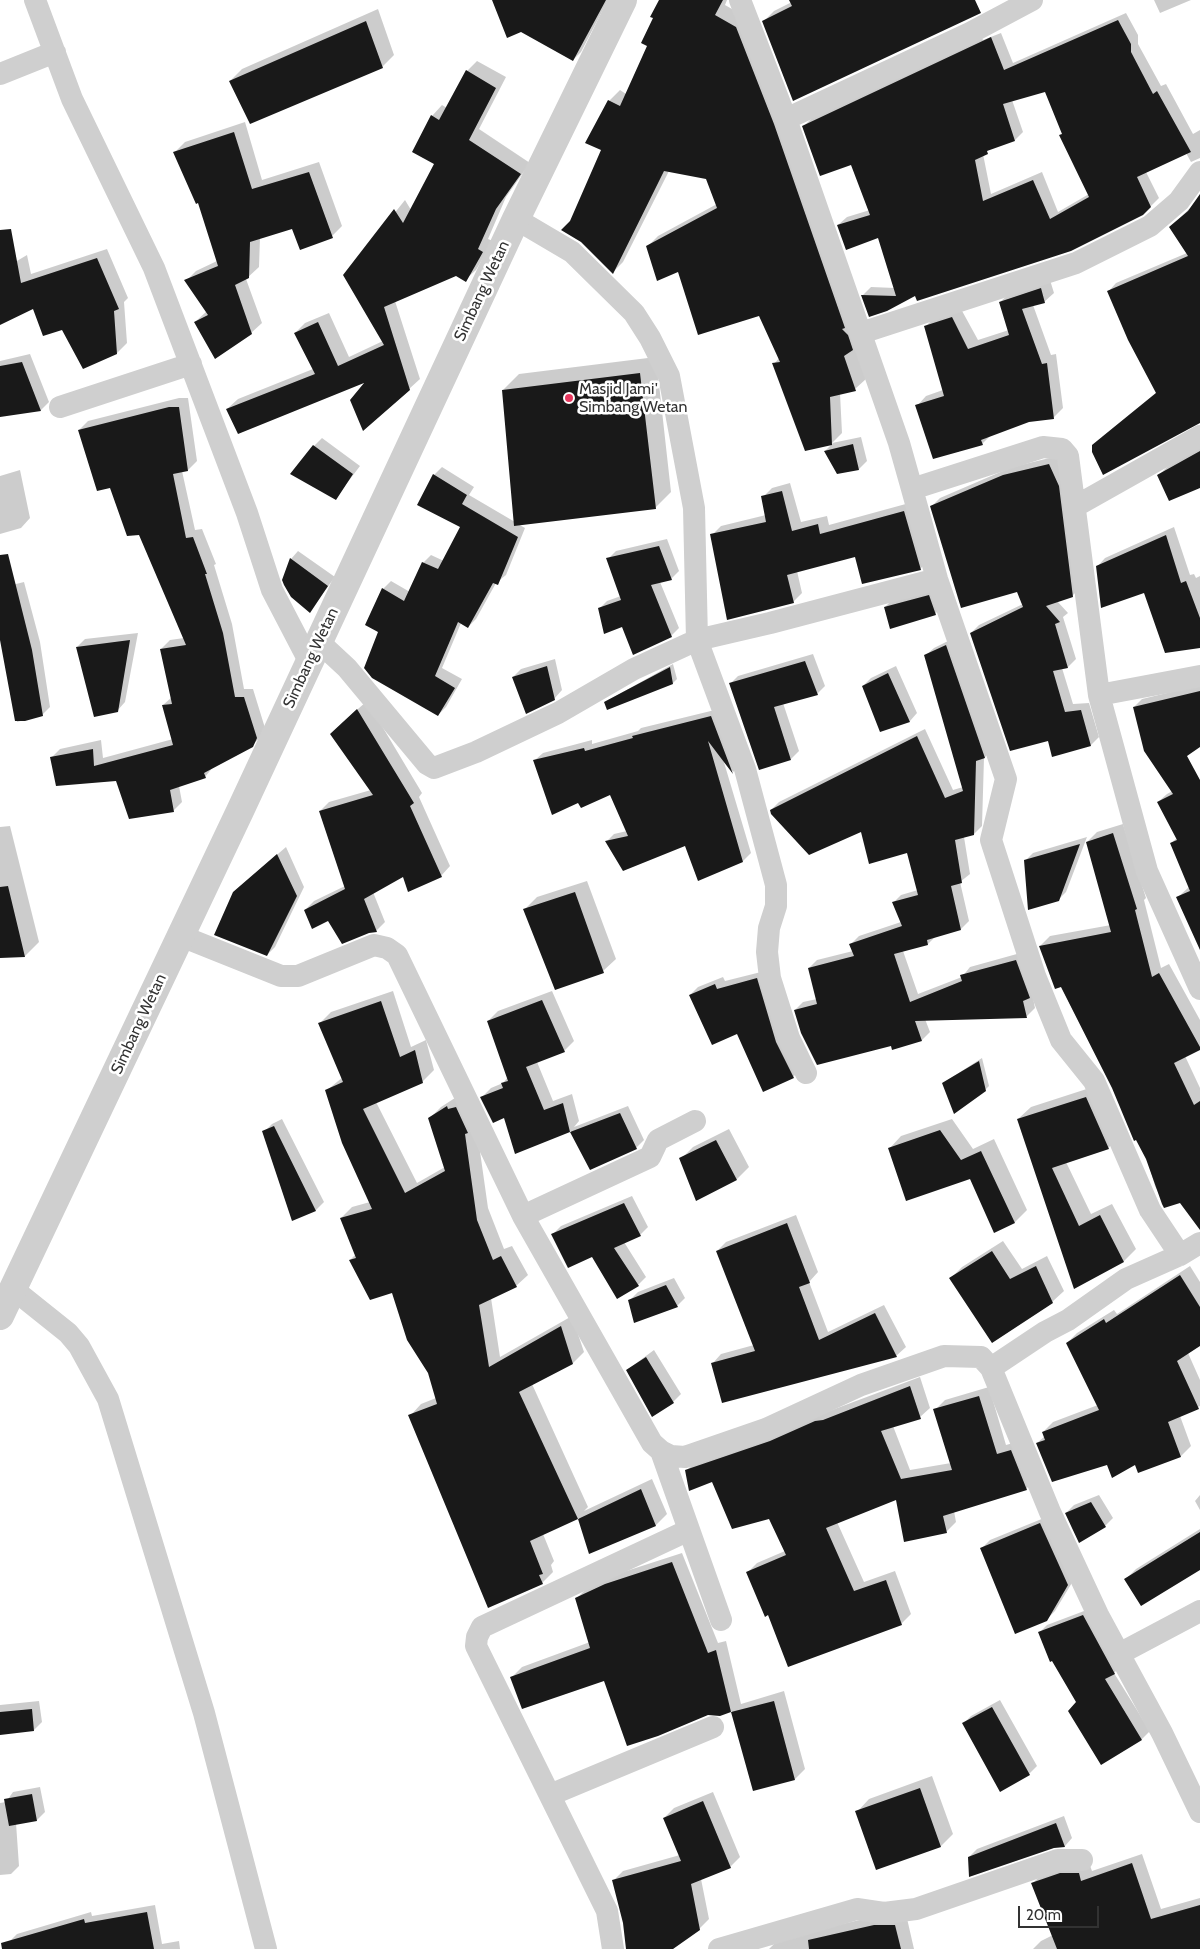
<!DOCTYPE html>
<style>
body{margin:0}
#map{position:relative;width:1200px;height:1949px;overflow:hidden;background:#fff;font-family:Cabin,sans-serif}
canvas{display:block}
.scale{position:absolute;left:1018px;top:1906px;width:81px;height:22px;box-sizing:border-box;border:2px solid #323232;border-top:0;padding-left:6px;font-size:15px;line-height:18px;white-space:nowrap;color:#323232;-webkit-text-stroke:4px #fff;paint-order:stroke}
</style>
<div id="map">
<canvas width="1200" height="1949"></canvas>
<div class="scale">20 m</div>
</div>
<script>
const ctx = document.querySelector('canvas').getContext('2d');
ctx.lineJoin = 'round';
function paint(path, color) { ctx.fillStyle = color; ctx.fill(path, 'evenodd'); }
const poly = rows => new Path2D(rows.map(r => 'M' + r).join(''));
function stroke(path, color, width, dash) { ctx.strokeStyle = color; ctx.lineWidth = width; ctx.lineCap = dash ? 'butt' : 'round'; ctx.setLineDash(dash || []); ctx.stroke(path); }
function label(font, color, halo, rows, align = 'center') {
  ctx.font = font + ' Cabin,sans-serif'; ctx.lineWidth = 5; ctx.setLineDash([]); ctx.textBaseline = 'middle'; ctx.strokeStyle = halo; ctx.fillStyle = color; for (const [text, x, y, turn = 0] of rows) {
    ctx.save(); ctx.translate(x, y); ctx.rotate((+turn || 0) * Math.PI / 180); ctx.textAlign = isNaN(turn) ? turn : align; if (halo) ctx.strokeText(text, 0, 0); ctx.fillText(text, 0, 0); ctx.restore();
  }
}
paint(poly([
 [493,0,608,0,581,52,573,60],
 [660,0,727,0,725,5,746,17,866,379,855,389,840,393,842,433,832,443,861,437,867,461,859,469,838,473,825,451,833,443,806,450,774,364,780,357,760,314,678,271,648,246,658,236,717,204,707,178,669,171,623,262,613,272,571,222,602,150,609,101,620,90,626,94,648,45],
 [791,0,968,0,764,21,774,11,792,2],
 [1154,0,1191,0,1160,13],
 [378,9,394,55,382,67,230,81,242,69],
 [1126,13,1138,35,1138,44,1161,86,1166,84,1193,134,1200,130,1200,158,1191,162,1186,153,1146,172,1159,198,1151,206,916,294,870,315,863,295,871,287,895,288,878,236,838,225,847,217,870,210,852,164,804,126,812,118,982,38,983,40,1001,33,1013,63],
 [1045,90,1089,194,1058,212,1042,172,991,194,983,154,991,148,1015,140,1023,132,1012,100],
 [477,61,506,77,479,129,530,163,506,197,488,239,493,241,476,270,465,280,456,275,395,301,420,379,409,389,367,380,227,409,238,399,313,369,295,333,305,323,329,313,349,357,383,341,345,275,405,200,411,210,435,163,432,116,442,105,447,108,467,71],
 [245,122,262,180,319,162,342,226,332,236,293,227,260,238,259,267,246,279,262,323,251,333,195,322,207,311,186,281,196,271,217,261,199,202,175,152,185,142],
 [1200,198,1200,422,1102,437,1157,392,1108,292,1116,283,1187,253,1179,219],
 [107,249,128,298,124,302,127,343,117,353,62,328,34,308,0,323,0,271,27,255,31,274],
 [1050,280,1054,293,1044,302,1033,305,1051,355,1056,354,1063,408,1053,418,1028,421,991,435,982,444,917,406,926,396,943,390,925,327,935,317,961,309,978,340,1009,330,1000,302,1010,293],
 [30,354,49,402,41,410,0,416,0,361],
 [656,357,671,492,655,508,518,524,525,528,506,575,496,583,476,619,468,627,461,623,442,668,462,679,446,707,438,715,380,631,383,589,391,581,410,592,423,563,431,555,444,561,462,526,434,475,442,467,474,487,469,495,515,522,503,390,519,374],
 [179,398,188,398,197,461,188,470,182,471,195,530,202,529,216,564,214,565,232,624,244,689,253,689,265,728,261,736,252,746,213,767,205,777,179,786,182,802,173,811,117,780,51,758,60,749,101,740,103,758,173,739,163,705,172,697,161,649,170,640,184,638,139,534,79,430,88,421],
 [322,438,360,466,335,499,314,446],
 [1200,447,1200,486,1159,475,1167,467],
 [1058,456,1081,587,1072,596,1057,601,1068,613,1063,617,1076,659,1068,667,1062,668,1073,704,1089,703,1099,737,1091,745,1049,739,971,633,979,625,1023,604,1018,590,932,506,940,498,1012,467],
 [20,470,30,518,21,528,0,534,0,476],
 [790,483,801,522,827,516,829,525,913,502,929,560,920,569,856,555,797,571,802,593,793,602,712,535,721,526,766,515,763,497,772,488],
 [1174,527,1190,575,1194,574,1196,578,1200,576,1200,646,1144,592,1097,567,1105,558],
 [667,539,679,571,671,579,660,582,679,628,671,636,623,625,599,609,607,601,621,596,608,559,616,551],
 [298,551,335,577,310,611,291,559],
 [24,582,40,642,50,707,42,715,17,722,0,634,0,588],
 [937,588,943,606,935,614,885,607,893,599],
 [138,633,125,702,117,711,77,647,85,639],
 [954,638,993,749,984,758,982,826,974,834,964,837,970,874,960,882,969,921,961,929,936,936,928,944,903,951,918,994,962,977,970,967,1024,952,1035,1008,1027,1016,925,1019,930,1032,922,1040,892,1044,795,1010,803,1002,817,999,809,968,817,960,853,951,851,944,859,936,901,922,893,903,901,895,918,890,908,852,861,831,771,810,779,802,925,729,953,790,963,787,925,656,934,648],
 [813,654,825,686,817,694,783,703,799,751,791,759,730,684,738,676],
 [555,659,562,690,554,699,513,677,521,669],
 [673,664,677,679,673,683,605,702],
 [896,666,917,713,910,721,863,686,871,678],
 [1200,685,1200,745,1134,707,1142,699],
 [367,701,422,793,419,797,450,866,441,876,404,876,373,892,385,922,376,931,328,920,305,910,314,901,345,886,320,811,329,802,371,790,341,724],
 [719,709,740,765,733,772,723,759,751,853,743,861,698,880,685,844,607,841,614,834,627,831,611,793,579,801,535,760,543,753,592,740,592,744,638,731,641,728],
 [1200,781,1200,919,1178,897,1189,887,1171,843,1177,838,1158,802,1167,794,1178,788],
 [1123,824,1146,898,1144,900,1161,968,1169,964,1200,1020,1200,1049,1185,1056,1200,1088,1200,1222,1180,1202,1165,1206,1155,1186,1147,1159,1113,1088,1040,946,1050,936,1111,925,1087,842,1097,832],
 [10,826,39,942,25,956,0,957,0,827],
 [1087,837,1066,892,1058,900,1025,861,1033,853],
 [286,847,304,887,275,947,267,955,243,884],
 [587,881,616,959,603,971,525,909,537,897],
 [765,971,801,1069,793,1077,690,995,698,987,723,977,725,981],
 [393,991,411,1047,426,1040,434,1070,422,1082,376,1102,417,1183,445,1167,430,1118,441,1107,458,1096,476,1123,488,1208,504,1249,512,1246,528,1275,516,1286,491,1298,500,1357,572,1316,584,1352,573,1363,532,1384,588,1507,584,1511,652,1479,667,1514,656,1525,590,1553,579,1518,543,1534,554,1561,551,1565,553,1572,542,1583,410,1416,421,1404,436,1398,429,1372,393,1291,350,1260,356,1254,341,1218,352,1207,370,1202,326,1091,343,1077,320,1023,331,1012],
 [552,991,574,1041,564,1051,537,1062,553,1101,572,1094,579,1121,574,1127,628,1106,644,1140,636,1148,591,1169,571,1131,515,1152,505,1117,482,1097,491,1088,503,1083,508,1077,488,1021,498,1011],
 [982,1058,989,1086,985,1090,943,1083],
 [1099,1085,1121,1136,1108,1148,1066,1162,1091,1214,1112,1204,1136,1249,1124,1261,1075,1287,1018,1119,1031,1107],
 [282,1119,324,1202,316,1210,293,1220,264,1132,272,1124],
 [952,1119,973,1149,994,1139,1027,1210,1015,1222,995,1231,970,1178,889,1149,901,1136],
 [729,1129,749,1167,737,1179,696,1199,681,1159,693,1147],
 [632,1196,648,1227,640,1235,624,1242,646,1277,638,1285,593,1256,553,1234,561,1226],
 [796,1215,818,1272,809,1282,828,1332,884,1305,906,1347,896,1356,712,1364,721,1354,754,1345,717,1251,726,1242],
 [1003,1241,1022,1269,1047,1256,1064,1291,1052,1302,951,1278,962,1267],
 [1190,1266,1200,1282,1200,1345,1188,1353,1200,1380,1200,1406,1180,1416,1191,1446,1181,1456,1136,1463,1108,1464,1037,1443,1045,1436,1043,1432,1053,1422,1098,1405,1067,1343,1077,1333,1114,1310,1117,1314],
 [674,1278,685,1298,677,1306,630,1300,638,1292],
 [654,1350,681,1394,673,1402,627,1370],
 [920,1377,930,1408,920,1417,893,1426,910,1470,951,1463,935,1410,945,1400,989,1387,1006,1445,1020,1441,1036,1479,1026,1489,954,1511,956,1522,946,1532,897,1498,837,1522,864,1582,895,1571,911,1614,901,1624,769,1613,747,1573,757,1563,785,1551,770,1517,712,1481,687,1470,696,1461],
 [1099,1495,1113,1518,1105,1526,1066,1513,1074,1505],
 [1200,1495,1200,1510,1195,1501],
 [1049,1516,1076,1576,1055,1611,1046,1620,982,1548,990,1540],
 [1200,1529,1200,1569,1126,1579,1136,1569],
 [682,1553,718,1643,726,1641,741,1704,784,1691,805,1769,795,1779,753,1790,732,1711,720,1715,605,1680,512,1677,522,1667,590,1642,577,1598,587,1588,617,1574],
 [1092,1608,1122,1665,1114,1673,1150,1731,1142,1739,1101,1764,1077,1702,1039,1633,1047,1625],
 [1000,1700,1037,1766,1029,1774,963,1724,971,1716],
 [39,1701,42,1722,34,1730,0,1733,0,1705],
 [932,1776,953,1834,941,1846,877,1869,857,1812,869,1799],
 [40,1787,45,1812,37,1820,16,1823,19,1866,11,1874,0,1875,0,1803,6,1802,13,1792],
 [713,1792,740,1857,730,1867,701,1879,709,1919,699,1929,670,1949,627,1949,625,1923,613,1881,623,1871,680,1855,664,1818,674,1808],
 [1064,1816,1072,1838,1065,1846,969,1857,977,1849],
 [1142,1854,1161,1909,1200,1898,1200,1949,1033,1949,1041,1941,1053,1935,1033,1883,1043,1873,1089,1863,1092,1871],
 [155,1905,162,1944,179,1941,180,1949,11,1949,9,1942,17,1934,91,1912,92,1916],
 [886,1914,906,1914,914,1949,769,1949,780,1938]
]), '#0003');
paint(poly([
 [492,0,606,0,573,61,521,32,507,38],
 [659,0,723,0,715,15,736,27,774,124,845,328,842,329,848,335,853,350,844,356,856,391,830,397,832,445,805,451,772,363,780,362,759,316,698,335,678,272,657,281,646,246,717,208,706,179,664,171,613,274,581,242,561,230,570,221,601,150,585,143,608,100,620,106,647,46,641,43,653,18,650,17],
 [789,0,975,0,981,13,793,101,762,21,792,6],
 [1118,20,1131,44,1131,52,1153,94,1157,91,1191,152,1137,177,1151,207,1143,215,1071,251,917,301,915,296,887,311,869,317,861,295,896,296,878,238,846,250,837,225,870,215,851,165,820,176,802,126,991,37,1004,70],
 [1045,92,1062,134,1059,135,1089,197,1050,219,1033,180,983,201,975,160,988,154,987,151,1015,141,1003,104],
 [366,21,383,68,250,124,229,81],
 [466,70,496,88,469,140,521,174,496,209,478,249,483,252,466,282,456,276,384,307,410,390,363,431,350,400,364,383,238,434,226,409,315,374,294,333,318,322,338,366,384,345,343,275,394,209,403,223,434,164,412,152,431,115,439,120],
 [234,132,252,189,309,172,333,238,300,250,292,229,250,242,249,278,235,285,252,334,215,359,194,322,208,315,184,280,218,266,198,203,196,204,173,152],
 [1200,194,1200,423,1103,475,1092,452,1092,445,1156,393,1128,340,1107,291,1188,256,1169,227,1188,211],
 [11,229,21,283,97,258,119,309,114,311,117,354,83,369,62,330,43,336,33,309,0,325,0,230],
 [1041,288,1045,303,1022,309,1042,364,1047,363,1054,419,1029,422,981,440,983,445,933,459,915,405,944,396,924,326,952,317,968,349,1009,335,999,302],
 [22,362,41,411,0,417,0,366],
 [640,373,656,509,514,526,502,390],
 [169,407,179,407,188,471,173,474,186,538,193,537,207,574,205,574,223,633,235,697,244,697,257,738,253,747,204,773,206,778,170,790,174,812,129,819,116,781,56,786,50,757,93,749,94,766,173,745,162,705,172,704,160,649,186,645,139,535,127,536,110,488,97,491,78,430],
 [853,444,859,470,837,474,824,451],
 [313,445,353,474,336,500,290,474],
 [1200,451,1200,488,1169,501,1157,475],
 [1049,464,1059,486,1073,597,1046,606,1060,622,1055,624,1068,668,1053,671,1065,712,1081,710,1091,746,1052,757,1048,741,1010,751,970,633,1023,607,1017,592,961,608,930,506,1003,475],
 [433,474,467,495,462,504,518,537,498,585,493,583,468,628,458,622,435,676,455,688,438,716,372,678,364,668,378,632,365,625,382,588,404,601,422,562,438,569,460,527,417,505],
 [782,491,792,531,818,524,820,534,904,511,921,570,862,584,855,557,787,575,794,603,727,620,710,534,766,522,761,496],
 [1166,535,1181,583,1186,581,1200,618,1200,648,1165,653,1144,593,1101,608,1096,566],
 [659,546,672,580,651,585,672,637,633,655,622,627,604,634,598,608,621,600,606,558],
 [8,554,32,650,43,716,25,721,15,721,0,640,0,555],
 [290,558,328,586,310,613,291,597,284,585,282,580],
 [929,595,936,615,890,629,884,607],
 [130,640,118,712,94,717,76,647],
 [946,645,985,758,976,761,974,835,955,840,962,883,951,886,961,930,927,940,928,945,894,954,910,1002,962,981,960,975,1016,960,1030,998,1023,1001,1027,1018,915,1021,922,1041,892,1050,891,1046,817,1065,801,1033,794,1010,817,1004,808,968,854,956,849,944,902,926,892,902,918,895,907,853,869,864,861,832,809,855,771,814,770,810,917,736,945,798,963,791,924,655],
 [805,661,818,695,774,707,791,760,759,770,729,683],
 [547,666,555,700,526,714,512,677],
 [670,667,673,684,607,710,604,702],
 [888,673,910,722,880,732,862,686],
 [1200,691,1200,747,1187,756,1200,780,1200,950,1176,897,1190,891,1170,843,1177,840,1157,802,1173,794,1144,751,1133,707],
 [357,709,414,803,410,806,442,877,408,892,403,877,364,899,377,932,369,933,342,944,328,921,312,929,304,910,345,889,319,811,373,795,330,734],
 [711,716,733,774,708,741,743,862,698,881,685,846,623,871,605,841,628,836,610,795,581,808,578,803,552,815,533,760,584,748,585,751,633,738,632,736],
 [1113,833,1137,909,1135,910,1152,977,1159,973,1200,1047,1200,1050,1174,1063,1194,1105,1200,1101,1200,1230,1180,1203,1164,1208,1162,1204,1146,1159,1136,1140,1134,1141,1112,1088,1061,987,1055,989,1039,946,1111,932,1086,842],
 [1080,844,1059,901,1028,910,1024,860],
 [277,854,297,896,267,956,214,935,233,892],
 [8,886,25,957,0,958,0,887],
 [575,892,604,973,555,990,523,909],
 [757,978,776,1042,794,1078,763,1092,737,1034,712,1045,689,995,715,984,717,989],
 [542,1000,565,1052,526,1067,544,1110,563,1103,570,1132,515,1154,504,1118,493,1123,480,1097,503,1088,501,1083,508,1081,487,1021],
 [381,1001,400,1057,415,1050,423,1083,363,1109,405,1193,445,1171,428,1118,447,1106,448,1109,456,1107,468,1133,465,1134,477,1220,493,1260,501,1256,517,1287,479,1305,489,1367,561,1326,573,1364,519,1392,578,1519,530,1541,543,1574,539,1575,543,1584,488,1608,408,1415,437,1404,428,1373,407,1340,392,1293,370,1300,349,1260,356,1258,340,1218,372,1209,342,1143,325,1090,343,1082,318,1023],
 [979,1061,986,1091,954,1114,942,1083],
 [1086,1097,1109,1149,1052,1168,1079,1226,1100,1215,1124,1262,1074,1289,1017,1119],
 [620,1113,637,1149,590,1170,570,1132],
 [274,1126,316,1211,292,1221,262,1131],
 [940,1130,961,1160,981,1151,1015,1223,994,1233,970,1179,906,1201,888,1148],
 [716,1140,737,1180,696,1201,679,1158],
 [624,1203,641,1236,614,1248,639,1286,617,1299,592,1257,568,1268,551,1234],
 [787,1223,810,1283,799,1287,819,1340,875,1313,897,1357,722,1403,711,1363,755,1351,716,1251],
 [992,1251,1010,1279,1036,1266,1053,1303,992,1343,949,1278],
 [1180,1275,1200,1307,1200,1346,1177,1361,1199,1409,1168,1422,1181,1457,1138,1473,1135,1465,1112,1478,1107,1465,1052,1482,1036,1443,1045,1440,1042,1432,1099,1410,1066,1343,1104,1319,1106,1323],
 [666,1285,678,1307,634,1323,628,1300],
 [646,1357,674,1403,652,1417,626,1370],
 [910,1386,921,1419,881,1431,901,1479,952,1470,933,1409,979,1396,997,1454,1011,1450,1027,1490,943,1516,947,1533,904,1542,896,1500,826,1528,854,1591,886,1580,902,1625,788,1667,768,1615,765,1617,746,1572,786,1555,769,1519,732,1529,712,1482,689,1491,685,1470,770,1441,815,1421,823,1420],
 [641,1489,656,1526,589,1554,578,1519],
 [1091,1502,1106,1527,1079,1543,1065,1513],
 [1040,1523,1068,1585,1047,1621,1015,1634,980,1548],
 [1200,1532,1200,1570,1141,1606,1124,1579],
 [672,1562,708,1653,716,1650,731,1712,720,1716,708,1715,658,1736,627,1746,604,1681,522,1709,510,1677,590,1648,575,1598,605,1584],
 [1083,1615,1115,1674,1105,1679,1142,1740,1101,1765,1068,1711,1076,1702,1052,1661,1050,1662,1038,1632],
 [774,1701,795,1780,753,1791,731,1712],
 [992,1707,1030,1775,1000,1792,962,1723],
 [32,1709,34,1731,0,1735,0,1712],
 [920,1788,941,1847,876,1870,855,1811],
 [32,1794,37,1821,9,1826,4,1799],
 [703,1801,731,1868,691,1884,700,1930,673,1949,626,1949,623,1923,612,1880,681,1861,663,1818],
 [1056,1823,1065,1847,1054,1848,969,1877,968,1857],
 [1132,1863,1151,1919,1200,1905,1200,1949,1057,1949,1031,1883,1060,1873,1079,1873,1081,1881],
 [147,1912,154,1949,2,1949,1,1943,84,1919,85,1923],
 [874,1925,895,1925,901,1949,809,1949,808,1940]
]), '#191919');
stroke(poly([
 [35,0,72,99,154,268,247,513,272,590,309,661],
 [740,0,786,119,899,443,912,489,1043,447,1062,449,1068,456,1099,695,1147,871,1200,989],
 [0,74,55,52],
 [786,119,970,33,1032,0],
 [516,219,572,252,634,313,650,338,669,376,694,508,697,640,745,769,776,885,776,906,769,928,767,952,770,978,789,1038,806,1073],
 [861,333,1076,263,1150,226,1179,201,1200,172],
 [60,407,191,364],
 [912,489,937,579,1006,779,991,840,1035,976,1061,1040,1094,1081,1150,1210,1180,1255],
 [1076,506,1200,436],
 [319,642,347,668,427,764,434,768,476,752,558,713,634,669,697,640,770,623,937,579],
 [1099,695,1200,676],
 [181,936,281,976,298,976,374,945,387,948,397,955,523,1216,652,1443,661,1451,671,1456,685,1457,766,1429,861,1385,944,1356,981,1357,991,1368,1050,1512,1098,1615,1162,1733,1200,1812],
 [523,1216,650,1157,658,1140,695,1121],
 [13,1289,68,1333,79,1346,108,1399,204,1713,266,1949],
 [991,1368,1045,1332,1068,1320,1126,1279,1180,1255,1200,1243],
 [661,1451,721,1620],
 [1119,1654,1200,1611],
 [550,1795,713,1727],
 [613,1949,607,1911,476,1646,477,1637,482,1627,689,1530],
 [719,1949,857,1909,884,1913,916,1909,1058,1860,1082,1860]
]), '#cfcfcf', 22);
stroke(poly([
 [0,1316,240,811,516,219,623,0]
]), '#cfcfcf', 28);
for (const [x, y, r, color] of [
 [569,398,5,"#e7375e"]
]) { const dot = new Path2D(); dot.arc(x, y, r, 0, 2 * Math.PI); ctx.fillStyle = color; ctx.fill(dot); stroke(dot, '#fff', 2); }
label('16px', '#323232', '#fff', [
 ["Simbang Wetan",482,291,-65],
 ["Simbang Wetan",311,658,-65],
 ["Simbang Wetan",139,1024,-65]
]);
label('16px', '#323232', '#fff', [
 ["Masjid Jami'",579,389],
 ["Simbang Wetan",579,407]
], 'left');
</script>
